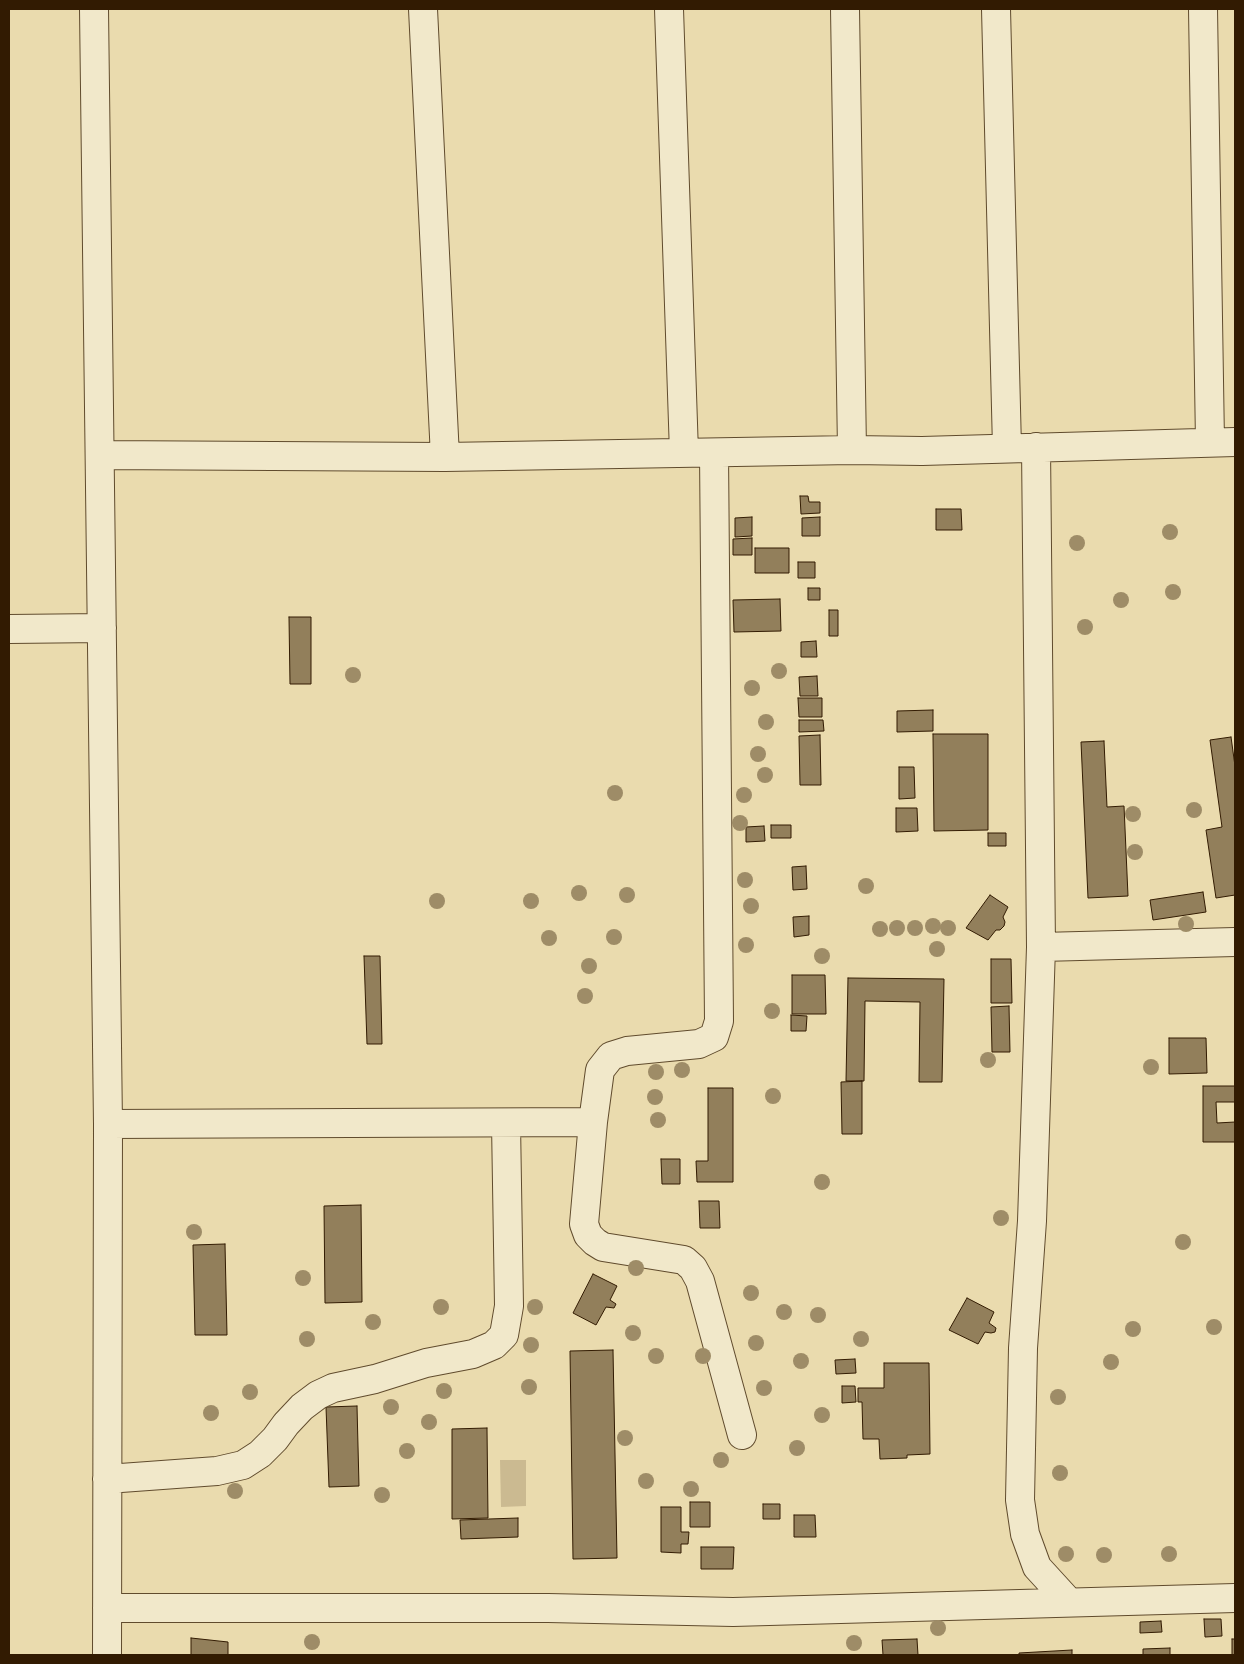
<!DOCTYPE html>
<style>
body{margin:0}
#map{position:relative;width:1244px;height:1664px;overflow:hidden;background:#eadbae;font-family:"IM FELL French Canon",serif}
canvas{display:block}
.frame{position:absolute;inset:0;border:10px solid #321b02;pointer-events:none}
</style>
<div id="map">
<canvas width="1244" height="1664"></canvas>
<div class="frame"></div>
</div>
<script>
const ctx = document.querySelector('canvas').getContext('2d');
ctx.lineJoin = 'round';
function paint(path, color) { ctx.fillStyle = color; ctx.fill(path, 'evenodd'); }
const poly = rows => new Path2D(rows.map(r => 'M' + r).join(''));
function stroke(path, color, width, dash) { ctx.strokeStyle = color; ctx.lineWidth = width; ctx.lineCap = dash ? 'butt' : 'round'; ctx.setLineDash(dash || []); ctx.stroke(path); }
paint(poly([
 [500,1460,526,1460,526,1506,501,1507]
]), '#cbba91');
const building = poly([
 [800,496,808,496,809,502,820,502,820,513,801,514,800,496],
 [936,509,961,509,962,530,936,530,936,509],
 [752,517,752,536,735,537,735,518,752,517],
 [820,517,820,536,802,536,802,518,820,517],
 [752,538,752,555,733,555,733,539,752,538],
 [755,548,789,548,789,573,755,573,755,548],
 [798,562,815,562,815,578,798,578,798,562],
 [808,588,820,588,820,600,808,600,808,588],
 [780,599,781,631,734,632,733,600,780,599],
 [829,610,838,610,838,636,829,636,829,610],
 [289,617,311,617,311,684,290,684,289,617],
 [816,641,817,657,801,657,801,642,816,641],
 [817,676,818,696,800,696,799,677,817,676],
 [798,698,822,698,822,717,799,717,798,698],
 [933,710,933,731,897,732,897,711,933,710],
 [799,720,823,720,824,731,799,732,799,720],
 [933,734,988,734,988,830,934,831,933,734],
 [820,735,821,785,800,785,799,736,820,735],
 [1231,737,1235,766,1235,895,1216,898,1206,830,1222,827,1210,740,1231,737],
 [1104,741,1107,807,1124,806,1128,896,1088,898,1081,742,1104,741],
 [899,767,914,767,915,798,899,799,899,767],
 [896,808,917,808,918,831,896,832,896,808],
 [771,825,791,825,791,838,771,838,771,825],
 [764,826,765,841,746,842,746,827,764,826],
 [988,833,1006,833,1006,846,988,846,988,833],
 [806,866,807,889,793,890,792,867,806,866],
 [1203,892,1206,912,1153,920,1150,900,1203,892],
 [990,895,1008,907,1003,917,1005,922,1004,926,1000,930,996,930,988,940,966,928,990,895],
 [809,916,809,935,794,937,793,917,809,916],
 [364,956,380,956,382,1044,367,1044,364,956],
 [991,959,1011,959,1012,1003,991,1003,991,959],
 [792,975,825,975,826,1014,792,1014,792,975],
 [848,978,944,979,942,1082,919,1082,920,1002,865,1001,864,1081,846,1081,848,978],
 [1009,1006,1010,1052,992,1052,991,1007,1009,1006],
 [791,1015,807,1016,806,1031,791,1031,791,1015],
 [1169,1038,1206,1038,1207,1073,1169,1074,1169,1038],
 [862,1081,862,1134,842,1134,841,1082,862,1081],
 [1203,1086,1235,1086,1235,1102,1216,1102,1217,1123,1235,1122,1235,1142,1203,1142,1203,1086],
 [708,1088,733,1088,733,1182,697,1182,696,1161,708,1161,708,1088],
 [661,1159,680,1159,680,1184,662,1184,661,1159],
 [699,1201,719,1201,720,1228,700,1228,699,1201],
 [361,1205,362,1302,325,1303,324,1206,361,1205],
 [225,1244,227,1335,195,1335,193,1245,225,1244],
 [593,1274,617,1286,610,1300,616,1304,614,1308,606,1307,596,1325,573,1313,593,1274],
 [967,1298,994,1312,989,1323,996,1328,995,1332,991,1333,985,1332,978,1344,949,1330,967,1298],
 [613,1350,617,1558,573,1559,570,1351,613,1350],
 [855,1359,856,1373,836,1374,835,1360,855,1359],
 [884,1363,929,1363,930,1454,907,1455,907,1458,880,1459,879,1439,863,1439,862,1402,858,1402,858,1388,884,1388,884,1363],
 [842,1386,855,1386,856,1402,842,1403,842,1386],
 [357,1406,359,1486,329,1487,326,1407,357,1406],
 [487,1428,488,1518,452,1519,452,1429,487,1428],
 [690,1502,710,1502,710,1527,690,1527,690,1502],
 [763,1504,780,1504,780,1519,763,1519,763,1504],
 [661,1507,681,1507,681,1532,689,1532,688,1544,681,1544,681,1553,661,1552,661,1507],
 [794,1515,815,1515,816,1537,794,1537,794,1515],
 [518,1518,518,1537,461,1539,460,1520,518,1518],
 [701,1547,734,1547,733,1569,701,1569,701,1547],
 [1204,1619,1221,1619,1222,1636,1205,1637,1204,1619],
 [1161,1621,1162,1632,1140,1633,1140,1622,1161,1621],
 [191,1638,228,1642,228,1655,191,1655,191,1638],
 [917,1639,918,1655,883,1655,882,1640,917,1639],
 [1232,1639,1235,1639,1235,1655,1232,1655,1232,1639],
 [1170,1648,1170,1655,1143,1655,1143,1649,1170,1648],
 [1072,1650,1072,1655,1019,1655,1019,1653,1072,1650]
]);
paint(building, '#927f5b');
stroke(building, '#321b02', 1);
const minor = poly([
 [94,9,108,1124,107,1655],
 [423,9,445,457],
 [669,9,684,453],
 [845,9,852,450],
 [996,9,1007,448],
 [1203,9,1210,442],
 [1036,447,1041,947,1032,1221,1023,1348,1020,1500,1025,1534,1037,1567,1069,1602],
 [714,453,719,1021,714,1037,699,1044,627,1051,611,1056,600,1070,593,1122,584,1224,588,1235,595,1242,603,1247,684,1260,693,1268,700,1281,742,1435],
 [100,455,445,457,852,450,922,451,1235,442],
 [9,629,102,628],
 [1041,947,1235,942],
 [108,1124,593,1122],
 [107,1479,217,1471,243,1465,260,1454,275,1439,286,1424,302,1407,318,1395,333,1388,375,1379,426,1363,473,1354,494,1345,504,1335,509,1306,506,1123],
 [107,1608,548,1608,733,1612,1235,1598]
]);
stroke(minor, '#604b2d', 30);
stroke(minor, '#f1e8ca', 28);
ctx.fillStyle = '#9e8c67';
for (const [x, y] of [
 [1170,532],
 [1077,543],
 [1173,592],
 [1121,600],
 [1085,627],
 [779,671],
 [353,675],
 [752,688],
 [766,722],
 [758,754],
 [765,775],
 [615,793],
 [744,795],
 [1194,810],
 [1133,814],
 [740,823],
 [1135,852],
 [745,880],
 [866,886],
 [579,893],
 [627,895],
 [437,901],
 [531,901],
 [751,906],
 [1186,924],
 [933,926],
 [897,928],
 [915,928],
 [948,928],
 [880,929],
 [614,937],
 [549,938],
 [746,945],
 [937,949],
 [822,956],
 [589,966],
 [585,996],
 [772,1011],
 [988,1060],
 [1151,1067],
 [682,1070],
 [656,1072],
 [773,1096],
 [655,1097],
 [658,1120],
 [822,1182],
 [1001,1218],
 [194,1232],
 [1183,1242],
 [636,1268],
 [303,1278],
 [751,1293],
 [441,1307],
 [535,1307],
 [784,1312],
 [818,1315],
 [373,1322],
 [1214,1327],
 [1133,1329],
 [633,1333],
 [307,1339],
 [861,1339],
 [756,1343],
 [531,1345],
 [656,1356],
 [703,1356],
 [801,1361],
 [1111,1362],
 [529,1387],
 [764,1388],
 [444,1391],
 [250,1392],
 [1058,1397],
 [391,1407],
 [211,1413],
 [822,1415],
 [429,1422],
 [625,1438],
 [797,1448],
 [407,1451],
 [721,1460],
 [1060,1473],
 [646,1481],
 [691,1489],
 [235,1491],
 [382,1495],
 [1066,1554],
 [1169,1554],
 [1104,1555],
 [938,1628],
 [312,1642],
 [854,1643]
]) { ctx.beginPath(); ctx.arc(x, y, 8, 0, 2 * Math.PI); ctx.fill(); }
</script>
